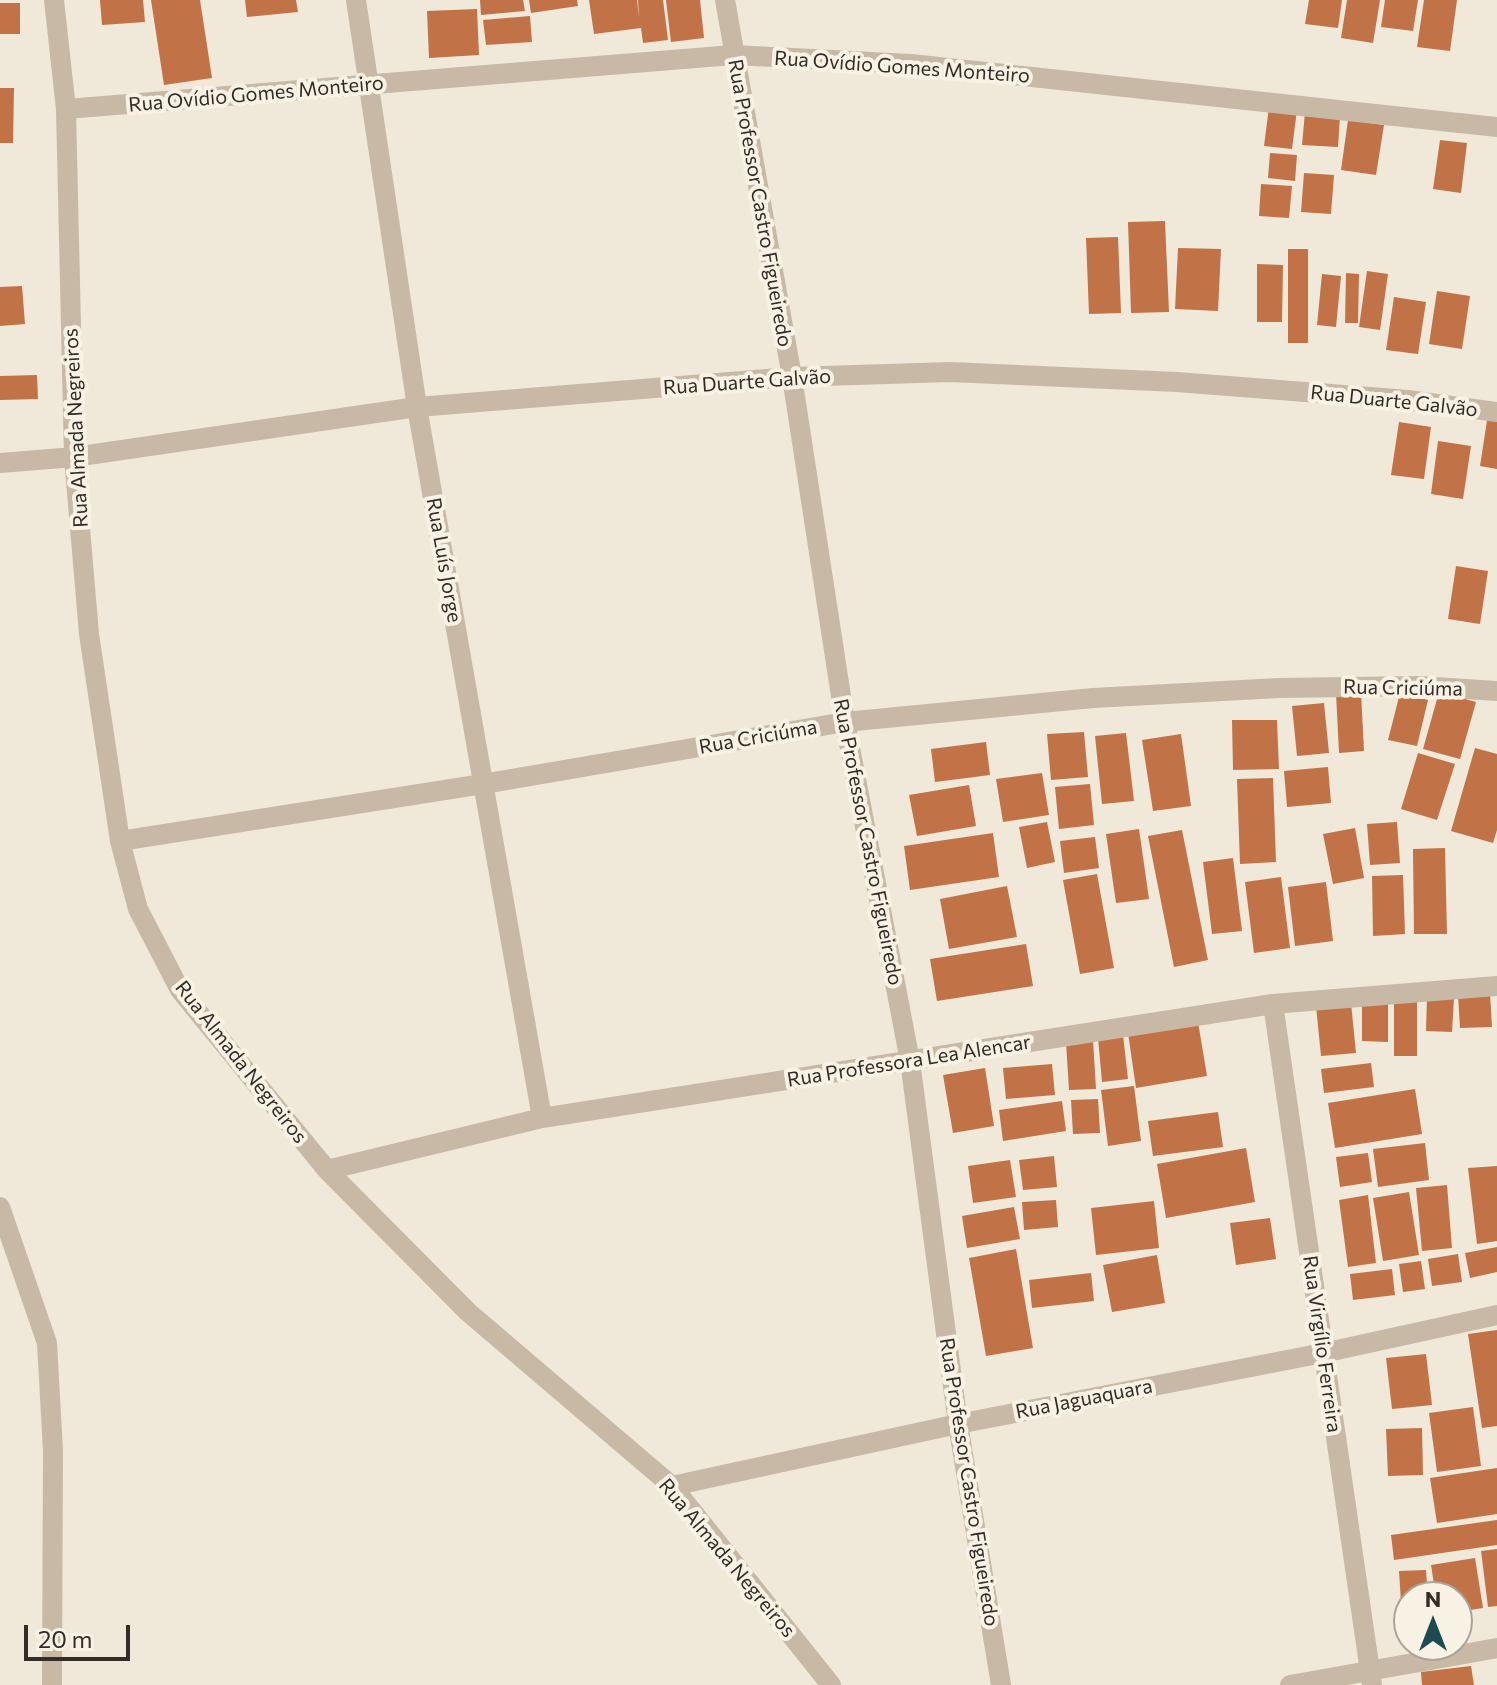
<!DOCTYPE html>
<meta charset="utf-8">
<style>
body{margin:0}
#map{position:relative;width:1497px;height:1685px;overflow:hidden;background:#f0e8d9;font-family:Commissioner,sans-serif}
canvas{display:block}
.north{position:absolute;left:1393px;top:1581px;width:80px;height:80px;box-sizing:border-box;background:#f8f2e5;border:2px solid #aaa399;border-radius:50%;rotate:0deg;font-size:22px;font-weight:700;line-height:32px;text-align:center;color:#342c27}
.north::after{content:'';display:block;margin:auto;width:28px;height:36px;background:#1e4a53;clip-path:polygon(50% 0,100% 100%,50% 72%,0 100%)}
.scale{position:absolute;left:24px;top:1625px;width:106px;height:36px;box-sizing:border-box;border:4px solid #342c27;border-top:0;padding-left:10px;font-size:24px;line-height:28px;white-space:nowrap;color:#342c27;-webkit-text-stroke:6px #f8f2e5;paint-order:stroke}
</style>
<div id="map">
<canvas width="1497" height="1685"></canvas>
<div class="north">N</div>
<div class="scale">20 m</div>
</div>
<script>
const ctx = document.querySelector('canvas').getContext('2d');
ctx.lineJoin = 'round';
function paint(path, color) { ctx.fillStyle = color; ctx.fill(path, 'evenodd'); }
const poly = rows => new Path2D(rows.map(r => 'M' + r).join(''));
function stroke(path, color, width, dash) { ctx.strokeStyle = color; ctx.lineWidth = width; ctx.lineCap = dash ? 'butt' : 'round'; ctx.setLineDash(dash || []); ctx.stroke(path); }
function label(font, color, halo, rows, align = 'center') {
  ctx.font = font + ' Commissioner,sans-serif'; ctx.lineWidth = 8; ctx.setLineDash([]); ctx.textBaseline = 'middle'; ctx.strokeStyle = halo; ctx.fillStyle = color; for (const [text, x, y, turn = 0] of rows) {
    ctx.save(); ctx.translate(x, y); ctx.rotate((+turn || 0) * Math.PI / 180); ctx.textAlign = isNaN(turn) ? turn : align; if (halo) ctx.strokeText(text, 0, 0); ctx.fillText(text, 0, 0); ctx.restore();
  }
}
paint(poly([
 [100,0,143,0,145,22,102,25],
 [151,0,200,0,212,78,164,85],
 [245,0,296,0,298,12,247,17],
 [480,0,523,0,525,11,481,15],
 [529,0,577,0,578,6,531,13],
 [589,0,637,0,639,18,638,0,663,0,668,40,643,43,641,28,594,34],
 [666,0,700,0,704,38,671,42],
 [1309,0,1342,0,1338,28,1305,24],
 [1347,0,1380,0,1373,43,1341,38],
 [1385,0,1418,0,1413,31,1381,27],
 [1424,0,1457,0,1450,51,1417,47],
 [0,3,20,3,20,34,0,34],
 [477,9,479,55,429,58,427,11],
 [530,16,532,42,486,45,483,20],
 [0,88,14,88,13,143,0,143],
 [1269,107,1297,110,1292,149,1264,146],
 [1305,112,1340,115,1338,147,1302,145],
 [1348,120,1384,125,1376,175,1341,170],
 [1440,140,1467,143,1461,193,1433,189],
 [1270,153,1297,155,1295,181,1268,178],
 [1304,173,1334,175,1331,214,1301,212],
 [1261,184,1292,186,1289,218,1259,216],
 [1165,221,1169,312,1131,313,1128,222],
 [1118,237,1121,313,1089,314,1086,238],
 [1178,248,1221,249,1218,311,1175,309],
 [1288,249,1308,249,1308,343,1288,343],
 [1257,264,1283,265,1282,322,1257,322],
 [1367,271,1388,274,1380,330,1359,327],
 [1346,273,1359,274,1358,323,1345,323],
 [1322,274,1341,276,1336,327,1317,325],
 [22,286,25,324,0,326,0,287],
 [1437,291,1470,296,1462,349,1429,344],
 [1394,297,1426,302,1418,354,1386,350],
 [37,375,38,399,0,400,0,376],
 [1488,414,1497,415,1497,469,1480,466],
 [1399,422,1431,427,1424,479,1391,475],
 [1438,441,1471,446,1463,499,1431,494],
 [1456,566,1488,571,1480,624,1448,619],
 [1361,692,1364,751,1339,753,1336,693],
 [1439,692,1476,702,1460,759,1423,749],
 [1400,693,1428,700,1417,746,1388,740],
 [1324,703,1329,753,1297,756,1292,706],
 [1232,720,1277,720,1279,769,1233,770],
 [1084,732,1088,777,1051,780,1047,734],
 [1126,733,1134,801,1102,804,1095,736],
 [1181,734,1191,806,1153,811,1142,740],
 [986,742,990,775,935,782,931,749],
 [1475,748,1497,754,1497,830,1493,843,1451,831],
 [1418,753,1455,764,1437,820,1401,809],
 [1328,767,1331,803,1287,807,1284,771],
 [1042,773,1049,815,1003,822,996,779],
 [1273,778,1276,862,1240,864,1237,779],
 [1090,784,1094,825,1059,829,1055,787],
 [969,785,976,826,917,836,909,795],
 [1047,822,1055,862,1027,868,1019,827],
 [1397,822,1400,863,1370,865,1367,824],
 [1355,828,1364,878,1333,884,1323,834],
 [1139,829,1149,899,1116,903,1106,834],
 [1182,830,1208,960,1174,967,1148,836],
 [993,833,999,877,910,890,904,846],
 [1095,837,1099,868,1064,873,1060,841],
 [1445,848,1447,934,1414,934,1413,849],
 [1233,858,1242,931,1212,934,1203,862],
 [1097,874,1114,968,1080,974,1063,880],
 [1403,875,1405,934,1373,936,1372,876],
 [1281,877,1290,948,1254,953,1245,882],
 [1326,882,1333,941,1295,946,1288,887],
 [1007,886,1017,937,949,949,940,899],
 [1026,944,1033,986,937,1001,930,959],
 [1490,993,1492,1027,1460,1028,1458,995],
 [1427,997,1454,998,1452,1032,1426,1031],
 [1394,999,1417,999,1417,1056,1394,1056],
 [1362,1001,1388,1002,1388,1042,1362,1041],
 [1351,1003,1356,1053,1321,1056,1316,1006],
 [1198,1022,1207,1076,1136,1088,1128,1033],
 [1123,1035,1128,1079,1102,1082,1098,1038],
 [1093,1040,1096,1089,1069,1090,1066,1042],
 [1371,1063,1374,1087,1324,1093,1321,1069],
 [1052,1064,1055,1095,1006,1099,1003,1068],
 [985,1068,994,1126,953,1133,943,1075],
 [1134,1086,1141,1141,1108,1146,1101,1090],
 [1415,1089,1422,1134,1335,1148,1328,1103],
 [1098,1099,1100,1133,1073,1134,1071,1100],
 [1062,1101,1066,1131,1003,1141,999,1110],
 [1218,1112,1223,1147,1153,1156,1148,1121],
 [1425,1143,1429,1180,1378,1187,1373,1149],
 [1246,1148,1255,1202,1166,1218,1157,1164],
 [1368,1153,1372,1182,1340,1187,1336,1157],
 [1054,1156,1057,1187,1023,1190,1019,1160],
 [1010,1160,1016,1197,973,1203,968,1166],
 [1497,1166,1497,1241,1477,1244,1468,1168],
 [1447,1185,1452,1248,1422,1251,1416,1188],
 [1409,1192,1419,1255,1383,1261,1373,1198],
 [1368,1195,1376,1263,1348,1267,1339,1200],
 [1056,1200,1058,1227,1024,1230,1022,1202],
 [1154,1201,1159,1248,1096,1255,1091,1208],
 [1014,1207,1020,1239,967,1248,962,1216],
 [1270,1218,1276,1259,1236,1265,1230,1223],
 [1497,1247,1497,1272,1470,1278,1465,1253],
 [1016,1249,1033,1348,986,1356,969,1258],
 [1458,1254,1462,1282,1432,1286,1428,1259],
 [1157,1255,1165,1303,1112,1312,1103,1265],
 [1421,1261,1425,1289,1403,1292,1399,1264],
 [1392,1269,1395,1295,1353,1300,1350,1274],
 [1091,1273,1094,1301,1032,1308,1029,1280],
 [1497,1330,1497,1426,1482,1428,1468,1334],
 [1426,1354,1432,1405,1392,1409,1386,1358],
 [1473,1407,1481,1466,1437,1472,1429,1413],
 [1422,1428,1423,1475,1388,1476,1386,1429],
 [1497,1468,1497,1514,1437,1523,1430,1478],
 [1497,1520,1497,1545,1394,1560,1391,1535],
 [1497,1549,1497,1606,1488,1607,1481,1551],
 [1475,1558,1483,1608,1457,1612,1457,1597,1436,1597,1431,1565],
 [1426,1570,1428,1597,1409,1597,1409,1617,1402,1617,1399,1571],
 [1471,1666,1474,1685,1422,1685,1421,1672]
]), '#c17246');
stroke(poly([
 [54,0,66,109,74,457,89,634,120,841,138,909,180,990,327,1170,468,1312,672,1486,831,1685],
 [356,0,417,407,542,1118],
 [725,0,792,377,845,722,910,1061,958,1424,1001,1685],
 [66,109,733,55,911,64,1497,127],
 [0,463,74,457,417,407,792,377,950,372,1177,382,1408,400,1497,412],
 [120,841,483,784,845,722,1093,698,1279,688,1419,686,1497,691],
 [1273,1004,1372,1685],
 [327,1170,542,1118,1273,1004,1497,986],
 [0,1207,47,1343,53,1451,52,1685],
 [672,1486,958,1424,1323,1353,1497,1315],
 [1290,1685,1497,1648]
]), '#c7b9a6', 20);
label('20px', '#342c27', '#f8f2e5', [
 ["Rua Ovídio Gomes Monteiro",902,67,4],
 ["Rua Ovídio Gomes Monteiro",256,94,-5],
 ["Rua Professor Castro Figueiredo",760,203,80],
 ["Rua Duarte Galvão",747,382,-4],
 ["Rua Duarte Galvão",1394,401,6],
 ["Rua Almada Negreiros",76,428,-93],
 ["Rua Luís Jorge",444,560,80],
 ["Rua Criciúma",1403,688,1],
 ["Rua Criciúma",758,737,-10],
 ["Rua Professor Castro Figueiredo",868,842,79],
 ["Rua Professora Lea Alencar",909,1061,-9],
 ["Rua Almada Negreiros",241,1062,52],
 ["Rua Virgílio Ferreira",1322,1344,82],
 ["Rua Jaguaquara",1084,1399,-11],
 ["Rua Professor Castro Figueiredo",969,1482,81],
 ["Rua Almada Negreiros",727,1558,50]
]);
</script>
